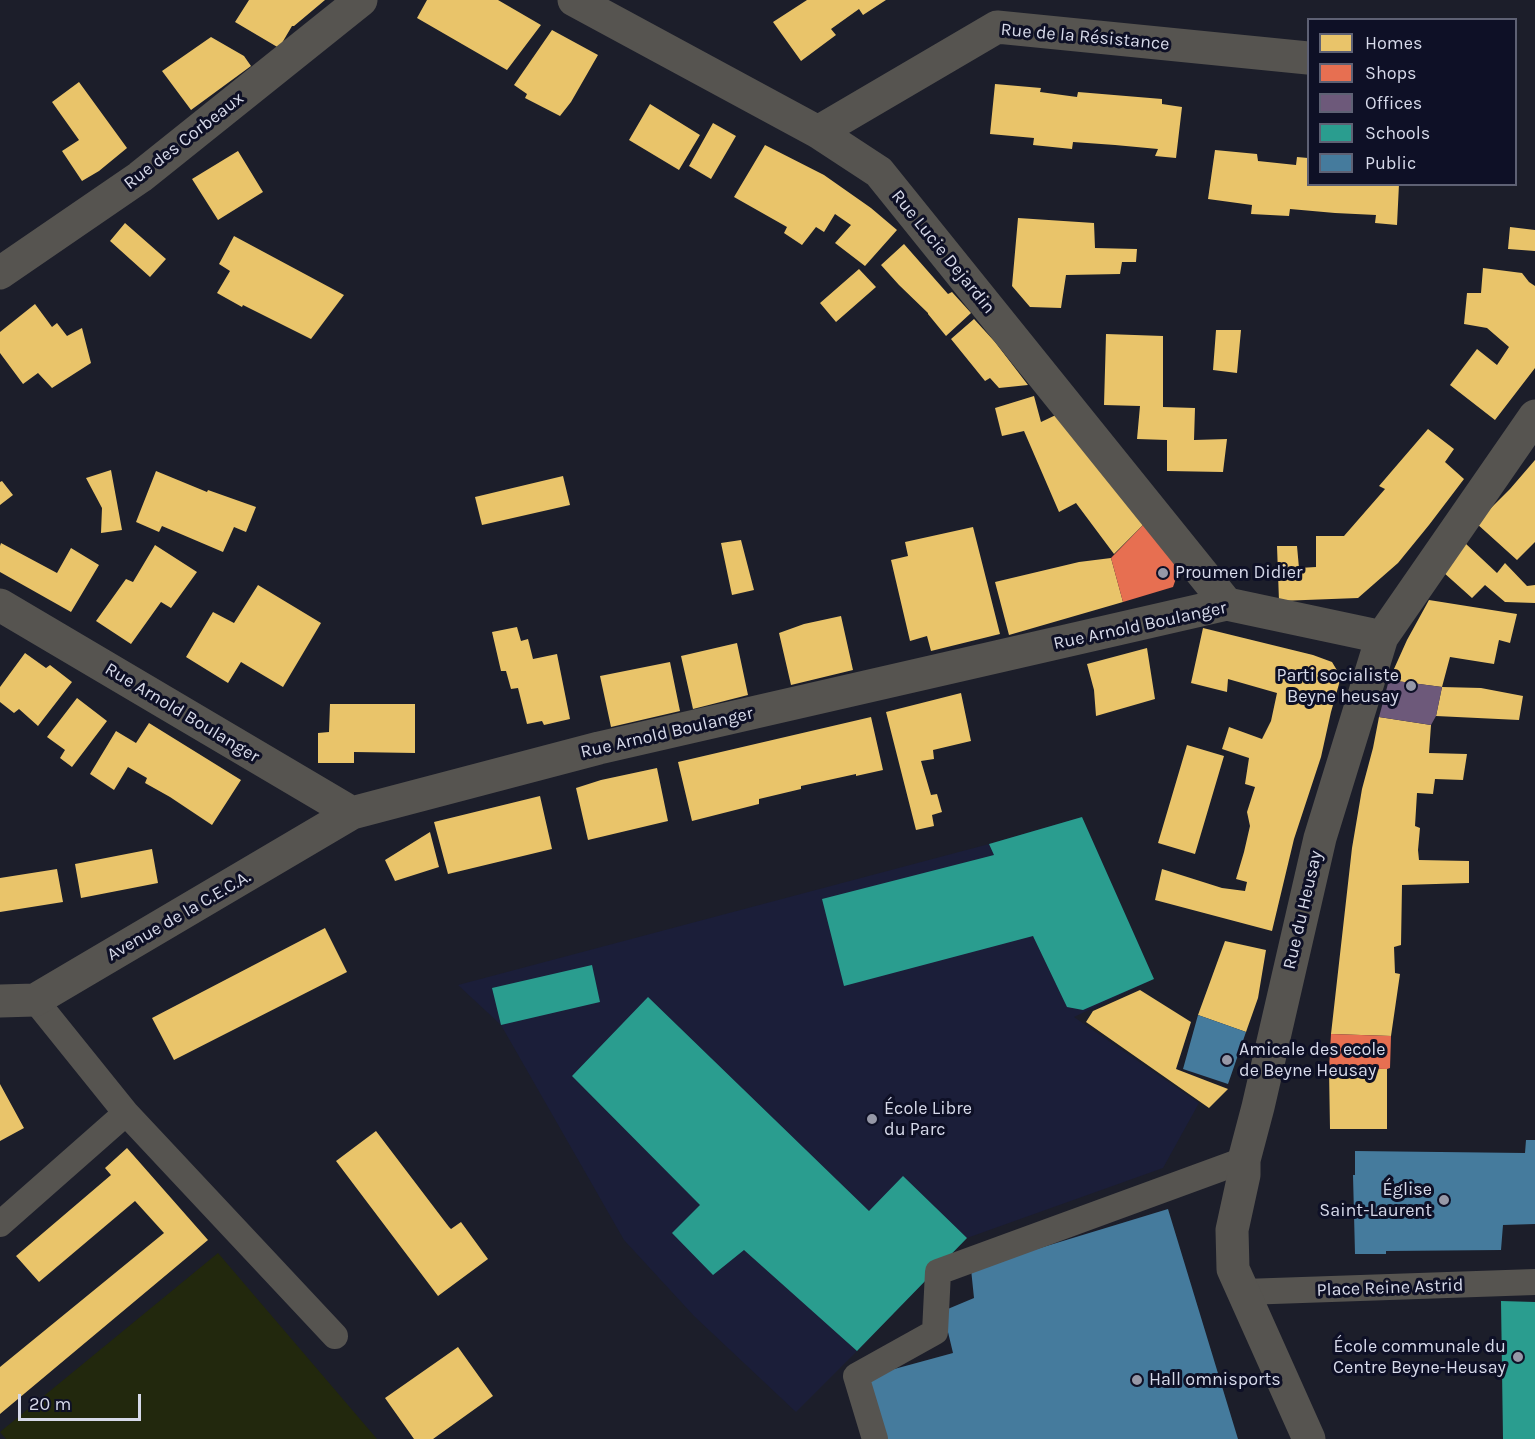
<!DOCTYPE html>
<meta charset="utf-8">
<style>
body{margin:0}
#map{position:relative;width:1535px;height:1439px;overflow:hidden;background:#1c1e2a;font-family:Karla,sans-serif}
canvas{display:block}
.legend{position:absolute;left:1307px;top:18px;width:210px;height:168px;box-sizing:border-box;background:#0e1026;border:2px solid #5e6174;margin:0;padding:8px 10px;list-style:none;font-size:18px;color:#d7daea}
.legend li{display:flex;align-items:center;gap:12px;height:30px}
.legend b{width:30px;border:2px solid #5e6174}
.scale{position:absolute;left:18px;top:1394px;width:123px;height:27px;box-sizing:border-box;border:3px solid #d7daea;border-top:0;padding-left:8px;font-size:18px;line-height:21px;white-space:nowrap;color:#d7daea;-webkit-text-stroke:4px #0e1026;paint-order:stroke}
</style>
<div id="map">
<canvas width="1535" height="1439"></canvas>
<ul class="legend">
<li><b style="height:16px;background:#e9c46a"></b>Homes</li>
<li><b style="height:16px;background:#e76f51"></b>Shops</li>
<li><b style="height:16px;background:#6d597a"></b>Offices</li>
<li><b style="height:16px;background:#2a9d8f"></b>Schools</li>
<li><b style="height:16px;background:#457b9d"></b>Public</li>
</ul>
<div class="scale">20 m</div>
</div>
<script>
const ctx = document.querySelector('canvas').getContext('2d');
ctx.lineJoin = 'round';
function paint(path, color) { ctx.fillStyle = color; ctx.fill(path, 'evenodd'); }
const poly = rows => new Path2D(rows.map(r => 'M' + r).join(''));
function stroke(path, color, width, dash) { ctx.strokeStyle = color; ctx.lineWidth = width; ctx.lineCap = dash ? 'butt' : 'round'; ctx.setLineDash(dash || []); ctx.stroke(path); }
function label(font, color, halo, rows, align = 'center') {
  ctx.font = font + ' Karla,sans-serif'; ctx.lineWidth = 6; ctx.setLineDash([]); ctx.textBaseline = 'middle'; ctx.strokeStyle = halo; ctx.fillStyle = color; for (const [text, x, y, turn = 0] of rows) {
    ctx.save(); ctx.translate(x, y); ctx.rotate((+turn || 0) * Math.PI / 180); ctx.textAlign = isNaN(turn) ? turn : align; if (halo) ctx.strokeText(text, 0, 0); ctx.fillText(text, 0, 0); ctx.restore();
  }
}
paint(poly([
 [1082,817,1154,979,1074,1017,1199,1103,1163,1168,967,1238,857,1351,796,1412,694,1316,624,1240,501,1025,458,985,989,844]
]), '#1b1e39');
paint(poly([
 [218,1253,377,1439,6,1439,0,1432]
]), '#22280d');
paint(poly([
 [249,0,325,0,294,26,292,26,279,48,235,22],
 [427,0,498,0,541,25,507,70,417,18],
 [807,0,886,0,863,15,859,9,831,29,836,35,801,61,773,22],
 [552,30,598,55,571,102,560,116,525,98,527,94,514,85],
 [211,37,244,56,251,66,191,110,162,71],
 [79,82,127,148,99,171,82,181,62,151,79,140,52,102],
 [995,84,1041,88,1040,92,1077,97,1078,92,1162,99,1162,104,1182,107,1176,158,1155,156,1158,149,1115,145,1073,142,1072,149,1033,145,1034,138,990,134],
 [650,104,700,135,679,170,629,140],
 [713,123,736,136,711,179,689,166],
 [765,145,824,175,871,208,897,230,865,266,835,243,851,225,835,214,824,232,816,227,802,245,784,233,787,227,734,197],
 [1215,150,1257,154,1258,161,1296,165,1297,157,1308,158,1308,184,1399,184,1397,225,1375,223,1376,215,1335,213,1290,209,1289,216,1251,214,1252,205,1208,199],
 [238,151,263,192,218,220,192,179],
 [1018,218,1094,223,1095,248,1137,249,1136,262,1122,262,1120,274,1066,275,1061,308,1030,307,1012,286],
 [125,223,166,259,150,277,110,241],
 [1510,227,1535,230,1535,251,1508,249],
 [234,236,344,295,311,339,243,305,242,307,217,293,230,271,219,264],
 [904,244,948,294,952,292,971,313,946,336,928,314,928,313,899,285,881,265],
 [1483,268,1522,273,1529,282,1535,286,1535,368,1495,420,1450,385,1477,349,1497,365,1509,347,1487,328,1464,324,1467,293,1481,293],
 [859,269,876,287,836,322,820,303],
 [35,304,52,327,57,323,67,336,82,328,91,363,52,388,38,373,23,384,0,353,0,332],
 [974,319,995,342,1028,385,999,388,990,378,985,381,951,339],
 [1216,330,1241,330,1237,373,1213,370],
 [1106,334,1163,336,1163,407,1195,408,1194,440,1227,439,1223,472,1167,471,1167,440,1137,439,1140,406,1104,405],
 [1034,396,1041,422,1058,414,1146,522,1114,554,1076,503,1059,512,1024,431,1002,436,995,408],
 [1428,429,1454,449,1445,462,1464,479,1429,525,1398,563,1358,598,1279,601,1277,546,1297,546,1299,568,1316,567,1316,536,1344,536,1385,489,1379,486],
 [1535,460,1535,542,1517,560,1476,523,1510,489],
 [111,470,122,530,101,533,102,508,86,478],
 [156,471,207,492,208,490,256,507,246,532,234,527,223,552,162,526,159,532,136,522],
 [563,476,570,505,482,525,475,497],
 [2,481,13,495,0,505,0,482],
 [973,527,1000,634,931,651,927,636,910,641,891,560,908,556,905,542],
 [741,540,754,590,732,595,721,543],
 [1,543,57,573,71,548,99,565,71,612,0,572,0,546],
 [1465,543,1497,573,1505,563,1527,586,1535,585,1535,603,1505,602,1485,585,1472,598,1443,572],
 [155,545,197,572,171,608,161,602,131,644,96,621,126,579,133,582],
 [1111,558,1123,602,1009,635,995,582,1079,562],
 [258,585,321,623,283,687,241,662,228,683,186,657,213,612,234,623],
 [1429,600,1517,614,1510,643,1499,640,1494,664,1450,657,1442,687,1389,680,1407,640],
 [841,616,853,670,791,685,779,633,804,624],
 [517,627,521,641,528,639,533,659,557,654,570,719,544,725,542,721,527,724,518,688,511,689,506,671,501,671,492,632],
 [1203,628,1313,655,1332,662,1341,677,1331,712,1321,757,1294,839,1272,931,1155,900,1162,869,1222,888,1245,891,1247,882,1236,879,1244,852,1250,826,1247,812,1255,787,1245,784,1249,758,1222,749,1229,727,1262,739,1271,721,1277,693,1228,679,1227,692,1191,683],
 [737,643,748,695,693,709,681,656],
 [1147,648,1155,699,1096,716,1094,690,1087,664],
 [25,653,46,668,50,665,72,682,38,726,19,709,14,713,0,702,0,687],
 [670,662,680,711,611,727,600,676],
 [1442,687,1481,688,1523,696,1519,720,1436,716],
 [961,693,971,741,933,750,934,759,921,761,931,795,937,794,942,812,932,815,934,826,916,830,886,712],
 [77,698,107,721,72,767,60,758,65,750,47,737],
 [330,704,415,704,415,753,354,752,354,763,318,763,318,733,329,732],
 [871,717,883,770,856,776,856,774,801,786,801,789,759,799,759,804,692,821,678,762],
 [1379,717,1431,725,1429,753,1467,754,1463,780,1435,779,1433,794,1417,793,1415,826,1420,828,1418,850,1419,860,1469,861,1469,883,1402,885,1401,945,1394,947,1395,973,1400,974,1391,1036,1331,1034,1352,848,1362,789,1373,748],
 [149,723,241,780,212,825,170,797,145,783,147,778,128,767,114,790,90,774,116,731,136,743],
 [1187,745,1224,756,1195,854,1158,843],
 [657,768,668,821,588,840,576,788,601,780],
 [540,796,552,849,448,874,434,822],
 [430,832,439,867,395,881,385,860],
 [152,849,158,883,81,898,75,864],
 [57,869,63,902,0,912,0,878],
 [325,928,347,972,174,1060,152,1018],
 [1225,941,1266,950,1258,998,1246,1032,1198,1015],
 [1140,990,1191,1022,1176,1069,1228,1089,1209,1108,1086,1022,1093,1011],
 [1329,1068,1387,1069,1387,1129,1330,1129],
 [0,1084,24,1128,0,1141],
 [376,1131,449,1227,451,1229,461,1222,488,1259,438,1296,336,1161],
 [127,1148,208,1240,0,1414,0,1367,164,1233,135,1201,39,1282,16,1256,111,1175,105,1168],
 [458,1347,493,1396,433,1439,414,1439,385,1398]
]), '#e9c46a');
paint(poly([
 [1146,522,1180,567,1173,587,1123,602,1111,558],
 [1331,1034,1391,1036,1390,1068,1387,1069,1329,1068]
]), '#e76f51');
paint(poly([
 [1389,680,1442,687,1436,716,1431,725,1379,717]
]), '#6d597a');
paint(poly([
 [1082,817,1154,979,1083,1010,1067,1007,1033,936,844,986,822,899,994,855,989,844],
 [592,965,600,1002,501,1025,492,988],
 [648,997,869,1211,903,1176,967,1238,857,1351,744,1250,713,1275,672,1233,700,1205,572,1076],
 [1501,1301,1535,1302,1535,1439,1503,1439]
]), '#2a9d8f');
paint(poly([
 [1198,1015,1246,1032,1228,1084,1183,1069],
 [1526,1140,1535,1140,1535,1224,1503,1225,1501,1250,1386,1251,1386,1254,1355,1254,1353,1175,1355,1175,1355,1151,1525,1153],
 [1168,1209,1238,1439,882,1439,865,1377,953,1353,943,1311,974,1298,971,1269]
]), '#457b9d');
stroke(poly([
 [35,1000,126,1113,335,1336],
 [0,1224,126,1113],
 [1244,1292,1535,1282],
 [875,1439,856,1376,935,1332,938,1272,1244,1160]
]), '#565450', 26);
stroke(poly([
 [574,0,818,132,879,172,1227,604],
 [818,132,997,27,1308,58],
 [0,273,140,177,361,0],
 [0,605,352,813,599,748,1227,604,1382,637],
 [0,1001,35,1000,352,813],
 [1309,1439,1233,1269,1232,1230,1244,1175,1244,1160,1258,1107,1320,838,1382,637,1535,416]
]), '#565450', 33);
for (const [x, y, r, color] of [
 [1163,573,6,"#9698a7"],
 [1411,686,6,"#9698a7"],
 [1227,1060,6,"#9698a7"],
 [872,1119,6,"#9698a7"],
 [1444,1200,6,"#9698a7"],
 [1518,1357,6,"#9698a7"],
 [1137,1380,6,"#9698a7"]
]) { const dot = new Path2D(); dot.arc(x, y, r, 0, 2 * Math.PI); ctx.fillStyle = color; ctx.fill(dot); stroke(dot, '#0e1026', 2); }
label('18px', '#d7daea', '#0e1026', [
 ["Rue de la Résistance",1085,37,5],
 ["Rue des Corbeaux",184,141,-38],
 ["Rue Lucie Dejardin",943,252,51],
 ["Rue Arnold Boulanger",1140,626,-12],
 ["Rue Arnold Boulanger",182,713,31],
 ["Rue Arnold Boulanger",667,733,-13],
 ["Rue du Heusay",1303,910,-77],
 ["Avenue de la C.E.C.A.",179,916,-30],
 ["Place Reine Astrid",1390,1288,-2]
]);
label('18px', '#d7daea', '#0e1026', [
 ["Proumen Didier",1175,573],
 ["Parti socialiste",1399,676,"right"],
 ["Beyne heusay",1399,697,"right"],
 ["Amicale des ecole",1239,1050],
 ["de Beyne Heusay",1239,1071],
 ["École Libre",884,1109],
 ["du Parc",884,1130],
 ["Église",1432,1190,"right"],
 ["Saint-Laurent",1432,1211,"right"],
 ["École communale du",1506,1347,"right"],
 ["Centre Beyne-Heusay",1506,1368,"right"],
 ["Hall omnisports",1149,1380]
], 'left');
</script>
